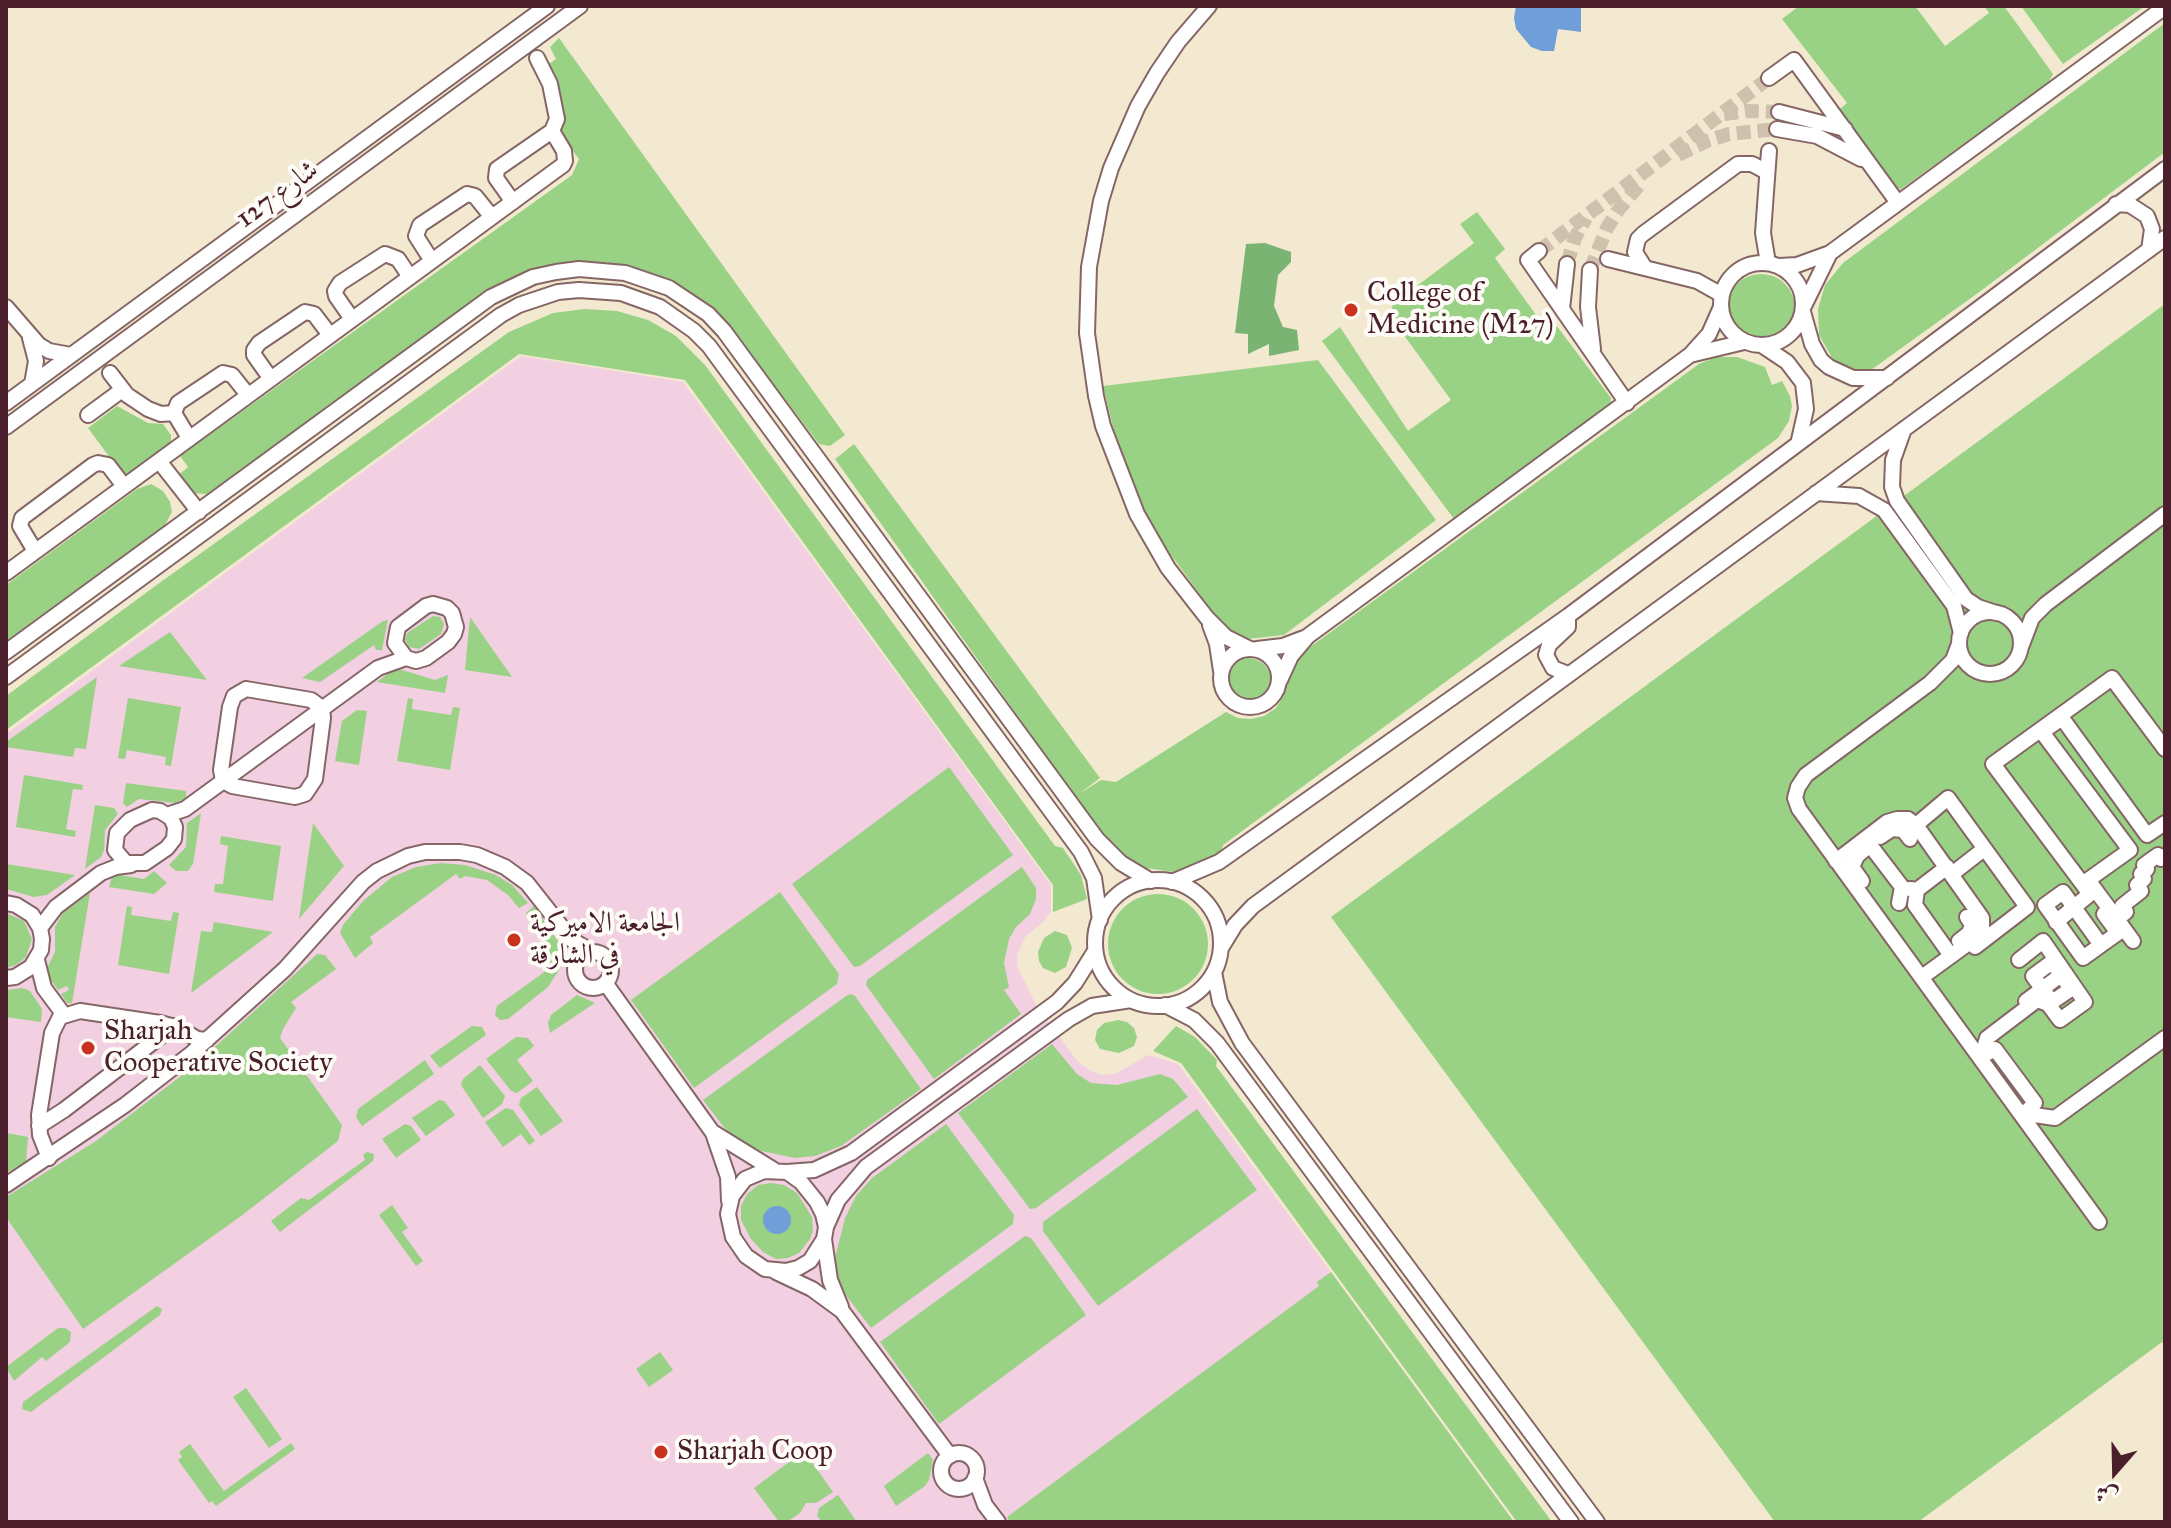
<!DOCTYPE html>
<meta charset="utf-8">
<style>
body{margin:0}
#map{position:relative;width:2171px;height:1528px;overflow:hidden;background:#f2e9d0;font-family:"IM FELL Great Primer",Amiri,serif}
canvas{display:block}
.frame{position:absolute;inset:0;border:8px solid #4a1f2b;pointer-events:none}
.north{position:absolute;left:2075px;top:1432px;width:80px;height:80px;-webkit-text-stroke:6px #fdfcf7;paint-order:stroke;rotate:200deg;font-size:22px;font-weight:700;line-height:32px;text-align:center;color:#4a1f2b}
.north::after{content:'';display:block;margin:auto;width:28px;height:36px;background:#4a1f2b;clip-path:polygon(50% 0,100% 100%,50% 72%,0 100%)}
</style>
<div id="map">
<canvas width="2171" height="1528"></canvas>
<div class="frame"></div>
<div class="north">ش</div>
</div>
<script>
const ctx = document.querySelector('canvas').getContext('2d');
ctx.lineJoin = 'round';
function paint(path, color) { ctx.fillStyle = color; ctx.fill(path, 'evenodd'); }
const poly = rows => new Path2D(rows.map(r => 'M' + r).join(''));
function stroke(path, color, width, dash) { ctx.strokeStyle = color; ctx.lineWidth = width; ctx.lineCap = dash ? 'butt' : 'round'; ctx.setLineDash(dash || []); ctx.stroke(path); }
function label(font, color, halo, rows, align = 'center') {
  ctx.font = font + ' "IM FELL Great Primer",Amiri,serif'; ctx.lineWidth = 8; ctx.setLineDash([]); ctx.textBaseline = 'middle'; ctx.strokeStyle = halo; ctx.fillStyle = color; for (const [text, x, y, turn = 0] of rows) {
    ctx.save(); ctx.translate(x, y); ctx.rotate((+turn || 0) * Math.PI / 180); ctx.textAlign = isNaN(turn) ? turn : align; if (halo) ctx.strokeText(text, 0, 0); ctx.fillText(text, 0, 0); ctx.restore();
  }
}
paint(poly([
 [521,356,683,382,1051,885,1051,911,1044,921,1025,937,1017,955,1017,966,1036,1005,1078,1062,1091,1071,1102,1075,1115,1074,1148,1055,1178,1064,1514,1522,6,1522,6,734]
]), '#f2cfe1');
paint(poly([
 [1799,6,1915,6,1945,46,1989,13,1984,6,2004,6,2053,74,2048,83,1901,189,1892,187,1835,113,1847,103,1782,19],
 [2021,6,2145,6,2063,64],
 [2165,23,2165,152,1982,290,1871,370,1851,369,1835,363,1819,335,1818,309,1825,285,1843,263],
 [559,38,845,435,830,446,819,444,737,336,703,304,577,263,539,268,506,280,207,494,188,493,175,478,188,467,180,456,572,175,579,159,560,134,563,118,560,90,546,66,556,59,550,47],
 [1477,212,1505,249,1495,258,1544,326,1553,321,1611,398,1610,410,1454,519,1322,341,1340,327,1408,431,1451,400,1390,316,1393,304,1474,243,1460,224],
 '1727 308a34 34 0 1 1 68 0a34 34 0 1 1-68 0Z',
 [2165,304,2165,1345,2162,1342,1918,1522,1775,1522,1331,917],
 [585,309,617,311,648,320,676,336,705,365,1055,846,1063,848,1081,875,1087,899,1053,912,1053,885,685,380,519,354,6,730,6,696,158,584,509,332,553,313],
 [1716,357,1737,357,1765,367,1772,385,1782,381,1790,396,1792,406,1789,421,1778,438,1223,845,1221,854,1190,870,1173,872,1139,867,1122,857,1108,843,835,459,854,444,1100,778,1079,794,1101,780,1116,782,1226,712,1238,718,1251,719,1264,716,1276,708,1283,697,1286,684,1285,671,1306,650,1699,364],
 [1318,360,1436,520,1284,635,1248,639,1234,633,1219,620,1171,555,1147,516,1129,477,1113,427,1103,386],
 [117,406,148,423,163,424,171,435,171,444,127,474,119,470,88,428],
 [151,484,163,491,170,502,172,512,165,525,6,641,6,585,137,489],
 [433,616,440,617,444,624,441,634,419,649,409,647,405,640,407,633],
 [470,617,512,677,465,670],
 [388,620,382,650,376,650,374,645,320,682,302,678,383,621],
 [170,632,207,680,119,666],
 '1225 681a23 23 0 1 1 46 0a23 23 0 1 1-46 0Z',
 [399,669,435,680,448,675,445,693,377,682,393,670],
 [97,677,86,749,75,748,73,757,6,747,6,742],
 [128,698,181,707,171,766,165,765,166,757,127,750,125,759,118,758],
 [408,698,413,699,412,709,451,715,453,707,460,708,450,770,397,761],
 [357,710,367,711,359,765,335,761,342,721],
 [949,767,1013,855,860,966,854,967,792,884],
 [24,775,83,785,82,790,73,789,66,829,76,831,75,837,16,827],
 [126,783,186,791,186,798,175,803,139,799,127,807,123,803],
 [95,805,114,808,118,814,105,830,104,850,101,857,85,869],
 [201,813,193,864,188,871,176,871,169,865,186,847,187,823],
 [313,823,344,866,299,919],
 [221,836,281,846,273,901,214,892,215,884,223,884,228,846,220,844],
 [441,863,465,865,496,875,512,885,528,903,519,908,508,895,487,880,465,876,460,879,456,874,370,937,373,943,355,958,340,933,343,925,363,901,392,877,416,867],
 [6,864,75,875,47,895,34,897,6,889],
 [1022,867,1036,888,1036,899,1030,914,1016,927,1009,939,1004,963,1009,987,1004,990,1021,1014,934,1079,866,985,867,980],
 [154,871,167,883,154,894,109,887,113,874,144,879],
 [780,892,839,974,837,984,694,1088,631,1000],
 [90,893,72,1003,67,1003,61,994,69,990,67,986,58,990,45,972,55,952,55,927,63,913],
 '1108 944a50 50 0 1 1 100 0a50 50 0 1 1-100 0Z',
 [127,906,132,907,131,915,171,921,173,912,179,913,169,974,118,965],
 [534,906,561,946,561,967,548,987,508,1019,500,1020,495,1015,497,1006,543,973,550,964,548,944,526,913],
 [6,913,24,921,32,939,26,957,16,965,6,968],
 [214,922,273,932,191,993,201,931,212,932],
 [1055,931,1067,935,1072,948,1066,967,1055,973,1043,968,1039,961,1038,952,1044,938],
 [317,954,325,955,336,969,291,1002,296,1008,283,1029,280,1038,342,1125,338,1141,241,1216,83,1329,6,1217,6,1197,96,1141,194,1066],
 [22,988,30,991,42,1009,41,1022,6,1017,6,990],
 [851,994,855,996,921,1089,841,1146,815,1156,795,1158,761,1151,742,1142,726,1130,703,1100,846,996],
 [577,995,595,1003,550,1033,548,1023,551,1015],
 [1118,1020,1127,1022,1134,1028,1137,1037,1134,1046,1119,1053,1100,1049,1095,1040,1097,1030,1104,1023],
 [472,1026,482,1027,486,1035,440,1068,430,1056],
 [1176,1026,1195,1037,1217,1060,1216,1066,1552,1522,1517,1522,1181,1063,1153,1051],
 [516,1037,528,1038,534,1046,517,1060,533,1081,517,1093,511,1091,486,1059],
 [1052,1044,1077,1074,1091,1083,1117,1085,1160,1074,1173,1079,1188,1097,1036,1208,1030,1209,958,1113],
 [425,1060,434,1074,362,1126,356,1117,358,1109],
 [480,1065,505,1096,502,1104,483,1118,461,1085,463,1079],
 [537,1087,563,1121,541,1136,519,1105,521,1098],
 [439,1100,444,1101,455,1115,426,1136,412,1118],
 [506,1108,513,1110,535,1141,529,1145,521,1134,503,1147,485,1122],
 [1197,1109,1257,1190,1098,1306,1043,1231,1043,1222],
 [405,1124,411,1126,421,1140,396,1158,382,1139],
 [946,1124,1014,1215,1013,1224,871,1328,845,1294,836,1275,836,1254,845,1218,856,1196,872,1178],
 [6,1133,28,1137,26,1162,6,1173],
 [367,1152,374,1154,373,1161,280,1232,271,1221,301,1198,309,1200,365,1160,363,1155],
 [771,1183,784,1185,797,1193,812,1217,813,1230,810,1239,799,1253,788,1258,776,1259,763,1252,751,1239,741,1220,741,1206,747,1194,758,1185],
 [392,1205,408,1228,402,1232,423,1261,416,1266,379,1215],
 [1025,1236,1031,1238,1086,1315,939,1424,880,1342],
 [1331,1272,1514,1522,1010,1522,1007,1517,1319,1286,1317,1282],
 [157,1306,162,1309,160,1315,31,1412,22,1409,23,1402],
 [58,1328,65,1328,71,1332,70,1342,46,1361,42,1357,14,1381,6,1367],
 [660,1352,673,1370,649,1387,636,1369],
 [246,1388,282,1439,269,1448,233,1397],
 [291,1443,295,1449,216,1506,212,1501,209,1503,178,1460,182,1457,179,1452,190,1444,224,1491],
 [804,1451,833,1492,816,1503,806,1503,800,1513,787,1522,779,1522,754,1488],
 [928,1453,933,1460,929,1480,925,1486,896,1506,884,1486],
 [838,1495,857,1522,822,1522,817,1516,819,1508]
]), '#99d285');
paint(poly([
 [1265,243,1291,252,1291,262,1278,275,1274,306,1283,327,1297,330,1299,350,1269,356,1269,344,1248,354,1248,334,1235,333,1246,244]
]), '#7ab472');
paint(poly([
 [1516,6,1581,6,1581,32,1558,29,1554,51,1542,51,1531,47,1516,29,1514,18],
 '763 1220a14 14 0 1 1 28 0a14 14 0 1 1-28 0Z'
]), '#6f9ed8');
stroke(poly([
 [1724,114,1747,111,1779,112],
 [1678,155,1707,141,1729,134,1777,129],
 [1539,251,1769,78],
 [1567,264,1575,238,1586,218],
 [1590,270,1607,228,1619,209,1640,184]
]), '#d0c1af', 14, [14, 7]);
const minor = poly([
 [1209,6,1178,42,1157,73,1138,106,1111,168,1101,201,1089,267,1087,333,1096,396,1103,426,1137,514,1168,568,1207,618,1226,637,1250,649],
 [1769,78,1794,60,1898,203],
 [1779,112,1845,129],
 [1777,129,1817,136,1861,159],
 [513,202,496,178,497,169,552,131,557,119,550,84,537,58],
 [2116,204,2130,205,2147,216,2152,229,2149,250],
 [1539,251,1528,260,1627,403],
 [1608,259,1697,281,1722,295],
 [432,261,416,236,420,225,467,194,475,196,492,217],
 '1721 304a41 41 0 1 1 82 0a41 41 0 1 1-82 0Z',
 [1768,263,1763,233,1769,151],
 [1779,266,1797,265,1830,253,2165,7],
 [1645,268,1635,252,1638,239,1643,234,1738,164,1752,164,1767,172],
 [1590,270,1588,307,1593,349],
 [1804,306,1830,253],
 [6,307,39,345,49,351,71,355],
 [1562,309,1567,264],
 [1803,312,1812,344,1821,360,1829,367,1853,378,1887,378],
 [352,319,336,296,335,291,340,283,385,254,398,259,410,277],
 [30,338,36,361,32,384],
 [1763,346,1787,362,1803,383,1806,409,1799,440],
 [1694,354,1744,342],
 [110,373,127,395,148,409,161,414,174,413],
 [271,379,254,355,254,350,259,343,305,312,314,314,330,335],
 [6,403,547,6],
 [88,415,122,390],
 [6,427,580,6],
 [1904,429,1893,460,1892,487,1897,501,1966,599,1978,607,1996,613],
 [189,438,174,413,178,403,223,373,232,375,248,395],
 [159,461,199,512],
 [1816,493,1859,496,1884,510,1954,606,1961,633],
 [35,551,20,526,22,518,93,465,98,463,108,465,124,486],
 [6,573,563,165,565,161,564,151,552,131],
 [433,604,447,608,452,613,456,627,454,634,448,642,426,658,416,661,406,658,395,643,398,627,426,606,433,604],
 '1959 643a31 31 0 1 1 62 0a31 31 0 1 1-62 0Z',
 [1210,625,1217,644,1221,671],
 [1959,644,1953,660,1930,683,1806,775,1798,787,1795,798,1799,809,2099,1222],
 [2021,647,2032,618,2046,604,2165,514],
 '1221 678a29 29 0 1 1 58 0a29 29 0 1 1-58 0Z',
 [1257,649,1283,646,1304,638],
 [6,652,491,297,533,277,556,272,579,269,625,273,669,288,708,314,724,331,1097,839,1121,863,1151,881],
 [1568,674,1553,668,1546,655,1549,645,1568,627,1568,616],
 [6,677,501,315,519,305,558,292,579,290,621,293,660,307,694,331,709,346,1081,852,1094,878,1100,920],
 [1280,680,1291,656,1308,636,1690,355,1709,334,1721,307],
 [246,689,311,700,322,708,323,718,315,779,305,794,295,797,232,786,223,781,221,770,230,707,234,696,246,689],
 [152,810,160,811,171,818,175,827,174,839,167,848,145,863,126,863,115,850,117,833,130,820,152,810],
 [167,815,185,809,378,668,406,658],
 [2165,823,2147,835,2062,718,2042,732,2130,850,2088,880,2117,919,2126,912,2122,906,2141,891,2137,885,2144,879,2141,874,2147,869,2144,865,2158,855,2161,859,2165,856],
 [1916,825,1948,798,2027,907,1975,947],
 [1880,837,1892,829,1903,830,1910,839],
 [1836,861,1887,822,1897,819,1908,819,1916,825,1982,918,1982,929,1977,937,1922,977],
 [1952,874,1984,849],
 '1095 943a63 63 0 1 1 126 0a63 63 0 1 1-126 0Z',
 [1862,881,1852,867,1857,856,1870,845,1902,887,1899,903],
 [1172,882,1219,862,1568,616,2165,169],
 [1910,889,1917,890,1947,867],
 [1917,890,1915,905,1947,950],
 [6,903,16,905,32,915,40,928,42,939,41,950,31,967,15,977,6,978],
 [2117,919,2133,941],
 [2056,922,2090,894,1993,764,2112,678,2165,749],
 [40,928,56,907,101,873,116,867,131,865],
 [1959,941,1969,933,1972,925,1967,917],
 [2101,945,2063,892,2045,905,2083,958,2101,945,2118,933,2104,914],
 [1221,948,1235,925,1253,906,2165,238],
 '575 970a18 18 0 1 1 36 0a18 18 0 1 1-36 0Z',
 [37,960,44,988,64,1015],
 [2019,960,2043,941,2085,1002,2060,1020,2048,1004,2037,1000,1987,1038,1985,1045,1988,1053,1995,1049,2035,1103,2027,1111,2034,1115,2055,1118,2165,1038],
 [2052,962,2071,989,2052,1002,2033,976,2052,962],
 [1214,972,1220,1002,1242,1043,1597,1522],
 [606,984,713,1133,728,1177,729,1201],
 [2026,1001,2061,975],
 [1165,1005,1194,1020,1217,1043,1571,1522],
 [39,1126,64,1110,174,1026],
 [714,1133,774,1170],
 [49,1158,40,1135,39,1115,52,1033,60,1017,80,1011,160,1023,179,1028,197,1039,207,1040],
 [764,1171,787,1172,801,1182,817,1202,823,1214,826,1227,824,1239,810,1261,798,1268,786,1271,765,1269,746,1256,733,1237,728,1214,732,1196,745,1179,764,1171],
 [787,1172,814,1170,851,1153,1057,1002,1075,983,1095,951],
 [6,1185,125,1105,192,1053,285,969,363,882,377,871,408,856,425,852,460,852,477,855,505,867,527,883,572,940,592,952],
 [826,1227,838,1200,866,1167,1069,1019,1092,1006,1131,1000],
 [824,1239,830,1280,841,1307],
 [776,1272,812,1289,842,1311,950,1456],
 '941 1471a18 18 0 1 1 36 0a18 18 0 1 1-36 0Z',
 [975,1478,985,1505,998,1522]
]);
stroke(minor, '#856665', 18);
stroke(minor, '#fff', 14);
for (const [x, y, r, color] of [
 [1351,310,8,"#c8321e"],
 [514,940,8,"#c8321e"],
 [88,1048,8,"#c8321e"],
 [661,1452,8,"#c8321e"]
]) { const dot = new Path2D(); dot.arc(x, y, r, 0, 2 * Math.PI); ctx.fillStyle = color; ctx.fill(dot); stroke(dot, '#fdfcf7', 3); }
label('28px', '#4a1f2b', '#fdfcf7', [
 ["شارع 127",278,195,-36]
]);
label('28px', '#4a1f2b', '#fdfcf7', [
 ["College of",1367,294],
 ["Medicine (M27)",1367,326],
 ["الجامعة الاميركية",530,924],
 ["في الشارقة",530,956],
 ["Sharjah",104,1032],
 ["Cooperative Society",104,1064],
 ["Sharjah Coop",677,1452]
], 'left');
</script>
